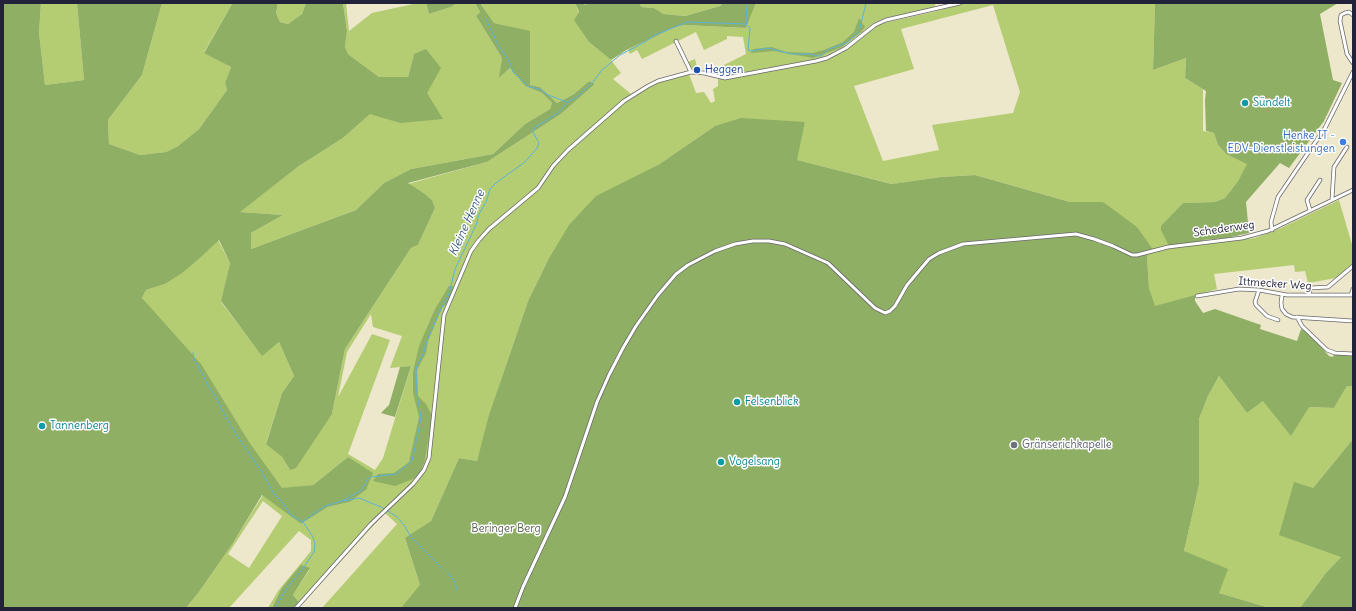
<!DOCTYPE html>
<meta charset="utf-8">
<style>
body{margin:0}
#map{position:relative;width:1356px;height:611px;overflow:hidden;background:#ede7cb;font-family:Delius,sans-serif}
canvas{display:block}
.frame{position:absolute;inset:0;border:4px solid #22223b;pointer-events:none}
</style>
<div id="map">
<canvas width="1356" height="611"></canvas>
<div class="frame"></div>
</div>
<script>
const ctx = document.querySelector('canvas').getContext('2d');
ctx.lineJoin = 'round';
function paint(path, color) { ctx.fillStyle = color; ctx.fill(path, 'evenodd'); }
const poly = rows => new Path2D(rows.map(r => 'M' + r).join(''));
function stroke(path, color, width, dash) { ctx.strokeStyle = color; ctx.lineWidth = width; ctx.lineCap = dash ? 'butt' : 'round'; ctx.setLineDash(dash || []); ctx.stroke(path); }
function label(font, color, halo, rows, align = 'center') {
  ctx.font = font + ' Delius,sans-serif'; ctx.lineWidth = 3; ctx.setLineDash([]); ctx.textBaseline = 'middle'; ctx.strokeStyle = halo; ctx.fillStyle = color; for (const [text, x, y, turn = 0] of rows) {
    ctx.save(); ctx.translate(x, y); ctx.rotate((+turn || 0) * Math.PI / 180); ctx.textAlign = isNaN(turn) ? turn : align; if (halo) ctx.strokeText(text, 0, 0); ctx.fillText(text, 0, 0); ctx.restore();
  }
}
paint(poly([
 [41,3,77,3,84,80,45,85,39,33],
 [162,3,234,3,232,4,204,52,231,67,225,83,227,90,199,129,178,146,166,152,140,155,109,144,108,120,142,75],
 [278,3,306,3,302,14,288,24,280,22,276,13],
 [343,3,346,3,349,31,372,13,418,3,426,3,429,14,451,7,457,3,475,3,480,12,476,16,502,58,500,77,510,68,525,86,542,93,552,103,550,109,525,124,493,154,411,169,384,183,356,210,251,249,251,233,283,215,239,212,299,166,343,138,371,113,400,123,427,93,414,54,408,77,379,77,348,54,345,47,347,31],
 [480,3,575,3,589,42,611,60,621,73,613,79,631,94,665,80,689,74,696,93,704,92,711,103,715,101,713,89,718,86,718,68,746,54,743,37,727,36,727,39,704,50,696,32,642,59,637,50,630,54,628,49,655,37,672,28,684,25,746,28,756,3,936,3,934,8,885,18,874,23,843,47,820,59,817,62,843,52,878,25,884,23,933,12,965,3,1156,3,1155,4,1153,70,1186,58,1185,78,1203,89,1203,131,1214,133,1218,145,1226,154,1248,163,1238,181,1225,198,1215,202,1183,203,1162,226,1161,230,1178,247,1255,238,1281,228,1339,200,1353,248,1353,263,1336,278,1308,283,1305,271,1295,272,1294,265,1214,274,1217,289,1154,307,1149,288,1147,256,1150,252,1103,202,1070,202,975,175,941,177,893,184,796,160,805,122,715,126,658,165,548,260,528,301,502,377,477,461,459,458,431,521,412,534,511,608,322,608,397,524,385,513,298,608,293,608,299,602,293,595,310,569,281,589,272,608,268,608,278,591,311,551,311,540,299,531,229,608,186,608,199,592,233,543,263,495,301,524,328,507,350,502,366,490,348,457,313,485,282,489,142,298,146,290,165,284,200,258,218,240,230,263,221,302,262,355,279,342,294,376,282,393,266,443,282,457,290,470,332,414,345,349,411,248,418,245,435,208,432,200,425,194,408,184,487,162,561,114,595,84,589,81,574,94,557,103,540,87,530,85,530,32,494,23],
 [993,5,1020,92,1013,113,932,125,939,150,883,161,854,86,914,69,901,29],
 [371,314,373,327,402,336,390,368,411,366,383,458,375,470,348,454,390,340,372,334,338,397,347,352],
 [263,501,282,516,249,568,228,554],
 [408,537,420,585,405,538],
 [640,3,723,3,720,6,685,16,662,14,654,8,641,7],
 [695,59,697,67,693,70,688,62],
 [1219,376,1247,413,1263,401,1309,407,1334,408,1347,386,1353,386,1353,439,1313,488,1339,555,1341,557,1325,574,1300,608,1270,608,1219,593,1184,551,1199,485,1199,419,1208,396]
]), '#b4cc72');
paint(poly([
 [3,3,41,3,39,33,45,85,84,80,77,3,162,3,142,75,108,120,109,144,140,155,166,152,178,146,199,129,227,90,225,83,231,67,204,53,232,4,234,3,245,4,245,3,278,3,276,13,280,22,288,24,302,14,306,3,343,3,347,31,345,47,348,54,379,77,408,77,414,54,426,49,441,68,427,93,443,119,400,123,370,114,343,138,299,166,240,212,283,215,251,233,251,249,356,210,384,183,411,169,493,154,525,124,550,109,552,103,542,93,525,86,510,68,499,78,502,58,476,16,480,12,475,3,480,3,494,23,530,31,530,85,540,87,557,103,574,94,589,81,595,84,561,114,487,162,408,183,425,194,432,200,435,208,418,245,411,248,345,349,332,414,296,468,290,470,282,457,266,444,282,393,294,376,279,342,262,356,221,301,230,263,219,240,200,258,182,273,165,284,146,290,142,298,201,364,249,442,282,488,313,485,348,457,373,473,366,490,350,502,328,507,301,524,262,495,233,543,199,592,186,608,3,608],
 [426,3,457,3,451,7,429,14],
 [575,3,584,3,585,5,588,3,640,3,641,7,654,8,663,14,685,16,720,6,723,3,756,3,746,28,684,25,672,28,655,37,628,49,611,60,589,42,574,20,579,12],
 [1156,3,1338,3,1320,14,1333,80,1342,83,1324,121,1289,168,1280,163,1246,202,1249,233,1227,238,1203,240,1204,244,1170,248,1161,230,1161,226,1183,203,1215,202,1225,198,1238,181,1247,164,1226,154,1218,145,1214,133,1206,131,1205,100,1206,91,1185,78,1186,58,1153,70,1155,4],
 [859,18,865,27,861,32,842,47,813,58,774,51,751,53,753,49,772,47,786,52,813,53,824,50,843,42,854,32],
 [741,118,805,122,797,160,892,184,941,177,975,175,1070,202,1103,202,1137,227,1154,251,1150,252,1147,256,1149,288,1155,306,1195,295,1195,301,1203,313,1215,309,1261,325,1260,329,1297,341,1301,329,1309,333,1329,356,1333,357,1334,354,1353,355,1353,386,1347,386,1334,408,1309,407,1291,436,1263,401,1247,413,1219,376,1208,396,1199,419,1199,485,1184,551,1228,569,1219,593,1270,608,401,608,420,585,405,538,431,521,459,458,477,461,489,415,528,301,548,260,569,225,596,196,658,165,715,126],
 [449,286,454,286,447,303,442,308,428,341,426,353,417,370,418,396,426,404,432,416,425,460,420,473,413,479,395,486,373,481,378,474,394,473,409,462,419,417,413,393,413,372,419,346,435,309],
 [411,366,395,417,381,413,389,405,400,367],
 [1353,439,1353,608,1300,608,1325,574,1341,557,1279,535,1294,482,1313,488],
 [301,565,310,568,293,595,299,602,293,608,272,608,281,589]
]), '#8fb064');
stroke(poly([
 [486,19,498,45,509,61,513,72,529,87,540,89,548,95,567,102],
 [746,24,747,3],
 [193,352,194,359,205,379,207,384,217,399,223,412,237,436,262,472,274,494,282,502,291,515,303,522],
 [343,501,359,498,381,507,396,516,404,525,411,537,443,569],
 [447,572,455,582,457,590],
 [275,608,287,588,304,567,314,552,315,544,313,537,303,522,305,520,325,506,342,501,362,490,367,480,371,477,396,474,412,461,421,418,417,394,416,370,417,366,424,352,427,341,439,313,449,294,455,269,476,225,479,214,486,202,490,189,497,182,525,162,537,148,539,143,533,132,534,128,558,113,568,102,577,97,593,82,602,70,620,55,645,42,653,36,687,22,746,24,750,28,748,50,751,51,768,48,791,54,810,54,818,56,821,56,829,49,846,43,859,32,866,3]
]), '#5eb2da', 1);
const minor = poly([
 [1353,15,1349,12,1345,13,1341,15,1340,21,1347,54,1353,63],
 [676,41,691,72],
 [1332,199,1334,167,1347,147],
 [1310,210,1307,200,1320,180],
 [1272,230,1271,222,1278,197,1325,128,1353,72],
 [1259,290,1255,302,1256,305,1267,316,1278,320],
 [1282,295,1281,303,1282,309,1286,314,1292,317,1353,321],
 [1309,295,1310,288,1328,287,1353,266],
 [1351,295,1353,289],
 [1197,296,1239,289,1259,290,1287,295,1353,295],
 [1297,317,1302,326,1327,350,1335,353,1353,354],
 [296,608,371,524,413,484,424,470,429,458,444,315,471,251,479,240,489,229,538,188,553,166,568,150,624,101,648,86,658,81,691,72,704,73,725,78,816,61,827,58,846,48,875,25,886,20,960,3],
 [515,608,523,587,565,497,597,402,609,375,623,348,636,326,658,295,676,274,688,265,715,251,735,244,753,241,769,241,785,244,828,263,875,308,885,313,890,311,895,306,907,285,929,259,939,253,963,244,1076,234,1094,239,1113,246,1132,255,1137,255,1168,247,1242,238,1268,231,1353,190]
]);
stroke(minor, '#69676d', 4.5);
stroke(minor, '#fff', 3);
for (const [x, y, r, color] of [
 [697,70,4,"#1a4fb4"],
 [1245,103,4,"#0f9aa8"],
 [1343,142,4,"#3f7fe0"],
 [737,402,4,"#0f9aa8"],
 [42,426,4,"#0f9aa8"],
 [1014,445,4,"#6b7280"],
 [721,462,4,"#0f9aa8"]
]) { const dot = new Path2D(); dot.arc(x, y, r, 0, 2 * Math.PI); ctx.fillStyle = color; ctx.fill(dot); stroke(dot, '#fff', 1.5); }
label('11px', '#164399', '#fff', [
 ["Heggen",705,70]
], 'left');
label('11px', '#0d838f', '#fff', [
 ["Sündelt",1253,103],
 ["Felsenblick",745,402],
 ["Tannenberg",50,426],
 ["Vogelsang",729,462]
], 'left');
label('11px', '#366cbe', '#fff', [
 ["Henke IT -",1335,136],
 ["EDV-Dienstleistungen",1335,149]
], 'right');
label('11px', '#22223b', '#fff', [
 ["Schederweg",1224,229,-8],
 ["Ittmecker Weg",1275,284,4]
]);
label('11px', '#5b616d', '#fff', [
 ["Gränserichkapelle",1022,445]
], 'left');
label('11px', '#555e4e', '#fff', [
 ["Beringer Berg",506,529]
]);
label('italic 12px', '#3a5c7b', '#fff', [
 ["Kleine Henne",467,223,-66]
]);
</script>
